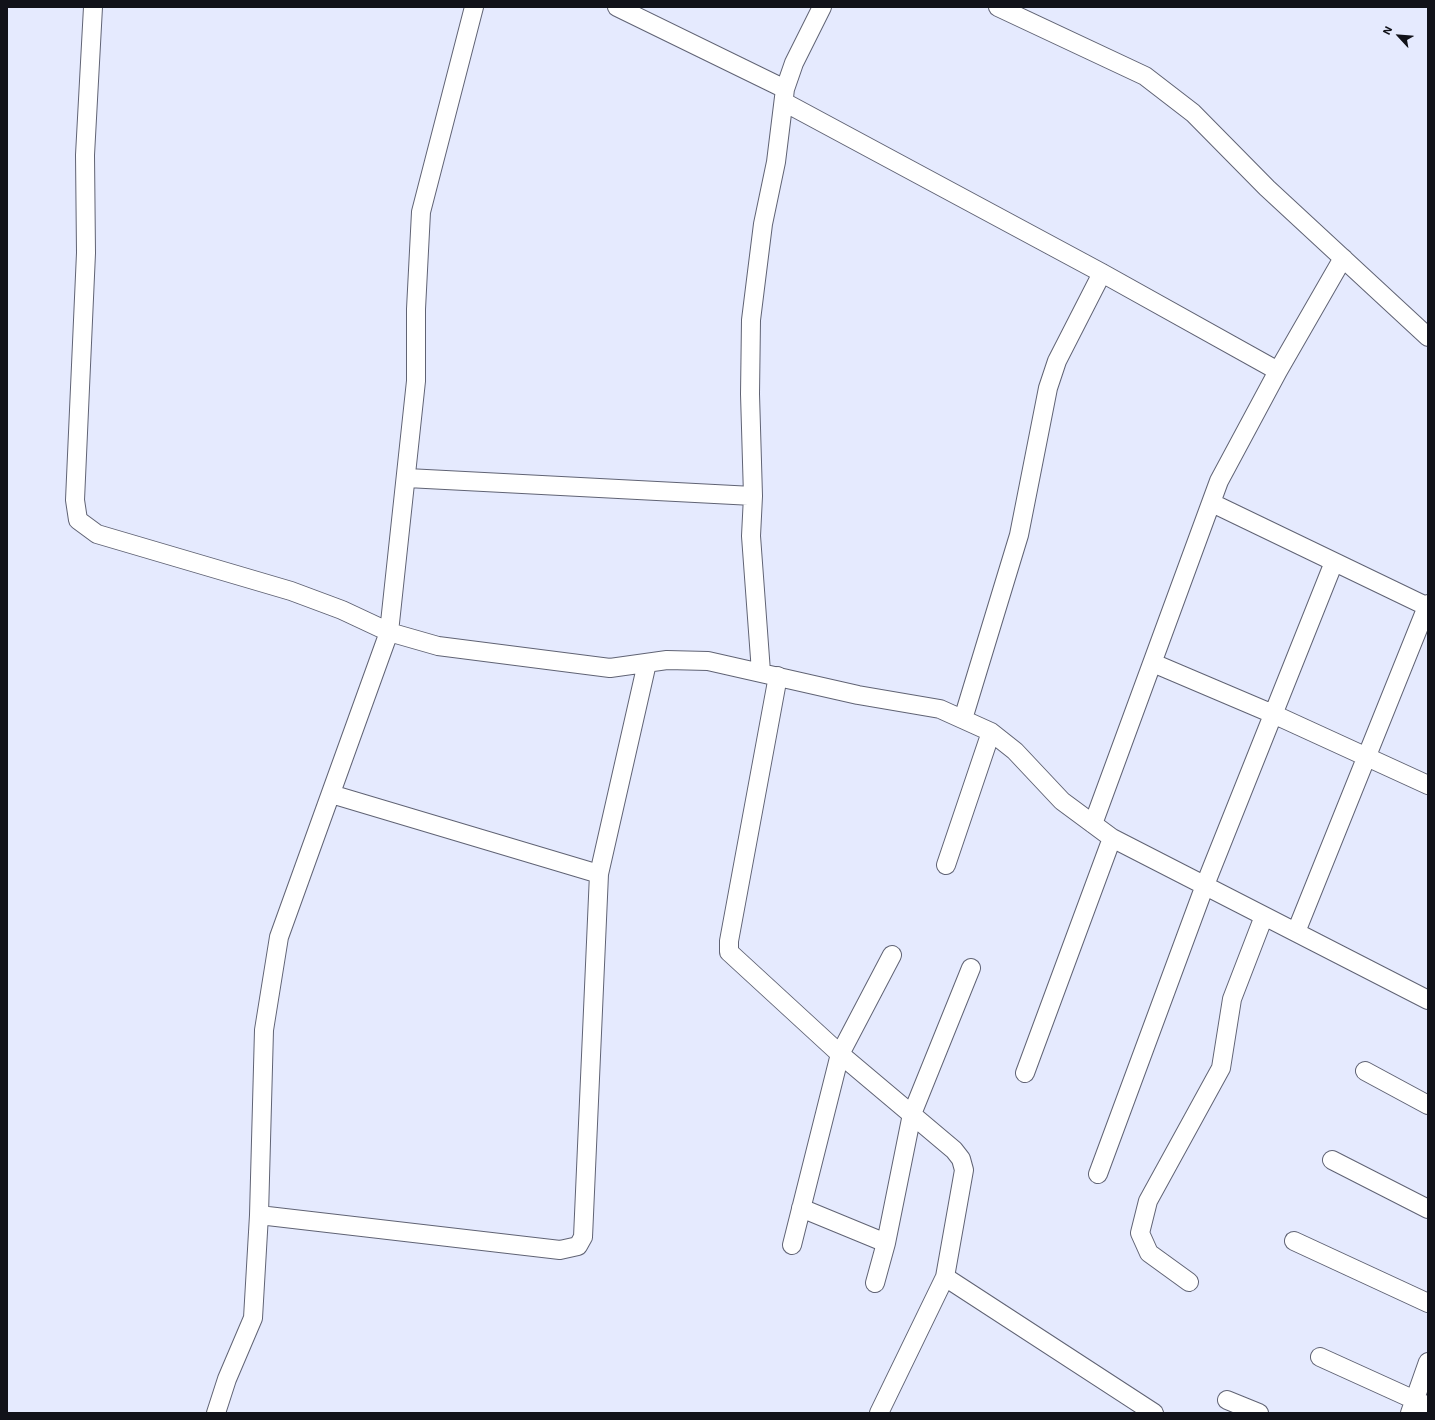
<!DOCTYPE html>
<style>
body{margin:0}
#map{position:relative;width:1435px;height:1420px;overflow:hidden;background:#e5eafe;font-family:"Work Sans",sans-serif}
canvas{display:block}
.frame{position:absolute;inset:0;border:8px solid #111219;pointer-events:none}
.north{position:absolute;left:1379px;top:16px;width:40px;height:40px;-webkit-text-stroke:3px #e5eafe;paint-order:stroke;rotate:296deg;font-size:11px;font-weight:700;line-height:16px;text-align:center;color:#111219}
.north::after{content:'';display:block;margin:auto;width:14px;height:18px;background:#111219;clip-path:polygon(50% 0,100% 100%,50% 72%,0 100%)}
</style>
<div id="map">
<canvas width="1435" height="1420"></canvas>
<div class="frame"></div>
<div class="north">N</div>
</div>
<script>
const ctx = document.querySelector('canvas').getContext('2d');
ctx.lineJoin = 'round';
const poly = rows => new Path2D(rows.map(r => 'M' + r).join(''));
function stroke(path, color, width, dash) { ctx.strokeStyle = color; ctx.lineWidth = width; ctx.lineCap = dash ? 'butt' : 'round'; ctx.setLineDash(dash || []); ctx.stroke(path); }
const minor = poly([
 [93,7,85,155,86,253,75,500,78,520,97,534,291,591,342,610,389,632,438,646,610,668,667,660,708,661,858,695,940,709,991,732,1015,751,1062,801,1112,838,1428,1000],
 [617,7,785,89],
 [998,7,1145,76,1193,113,1267,188,1428,337],
 [784,102,1102,273,1278,371],
 [407,478,753,496],
 [1212,503,1428,607],
 [1153,663,1273,714,1428,785],
 [761,672,751,536,753,496,750,394,751,320,763,224,776,162,785,89,794,63,822,7],
 [778,676,729,941,729,952,840,1054,954,1150,961,1159,964,1170,945,1277,879,1413],
 [963,719,1019,535,1048,388,1057,361,1102,273],
 [331,794,599,874,647,663],
 [1093,824,1219,481,1278,371,1343,258],
 [946,865,991,732],
 [1296,932,1428,604],
 [1365,1071,1428,1105],
 [1025,1073,1112,838],
 [1332,1160,1428,1209],
 [1098,1174,1205,885,1334,562],
 [801,1208,886,1243],
 [259,1215,560,1250,578,1246,583,1237,599,874],
 [1294,1241,1428,1303],
 [792,1245,840,1054,892,955],
 [945,1277,1154,1413],
 [1189,1282,1149,1253,1140,1233,1148,1201,1221,1068,1232,999,1264,916],
 [875,1283,886,1243,912,1114,971,968],
 [1320,1357,1428,1406],
 [1227,1400,1259,1413],
 [216,1413,227,1379,253,1318,259,1215,264,1030,279,937,389,632,416,381,416,309,421,212,474,7],
 [1410,1413,1428,1362]
]);
stroke(minor, '#606374', 20);
stroke(minor, '#fff', 18);
</script>
